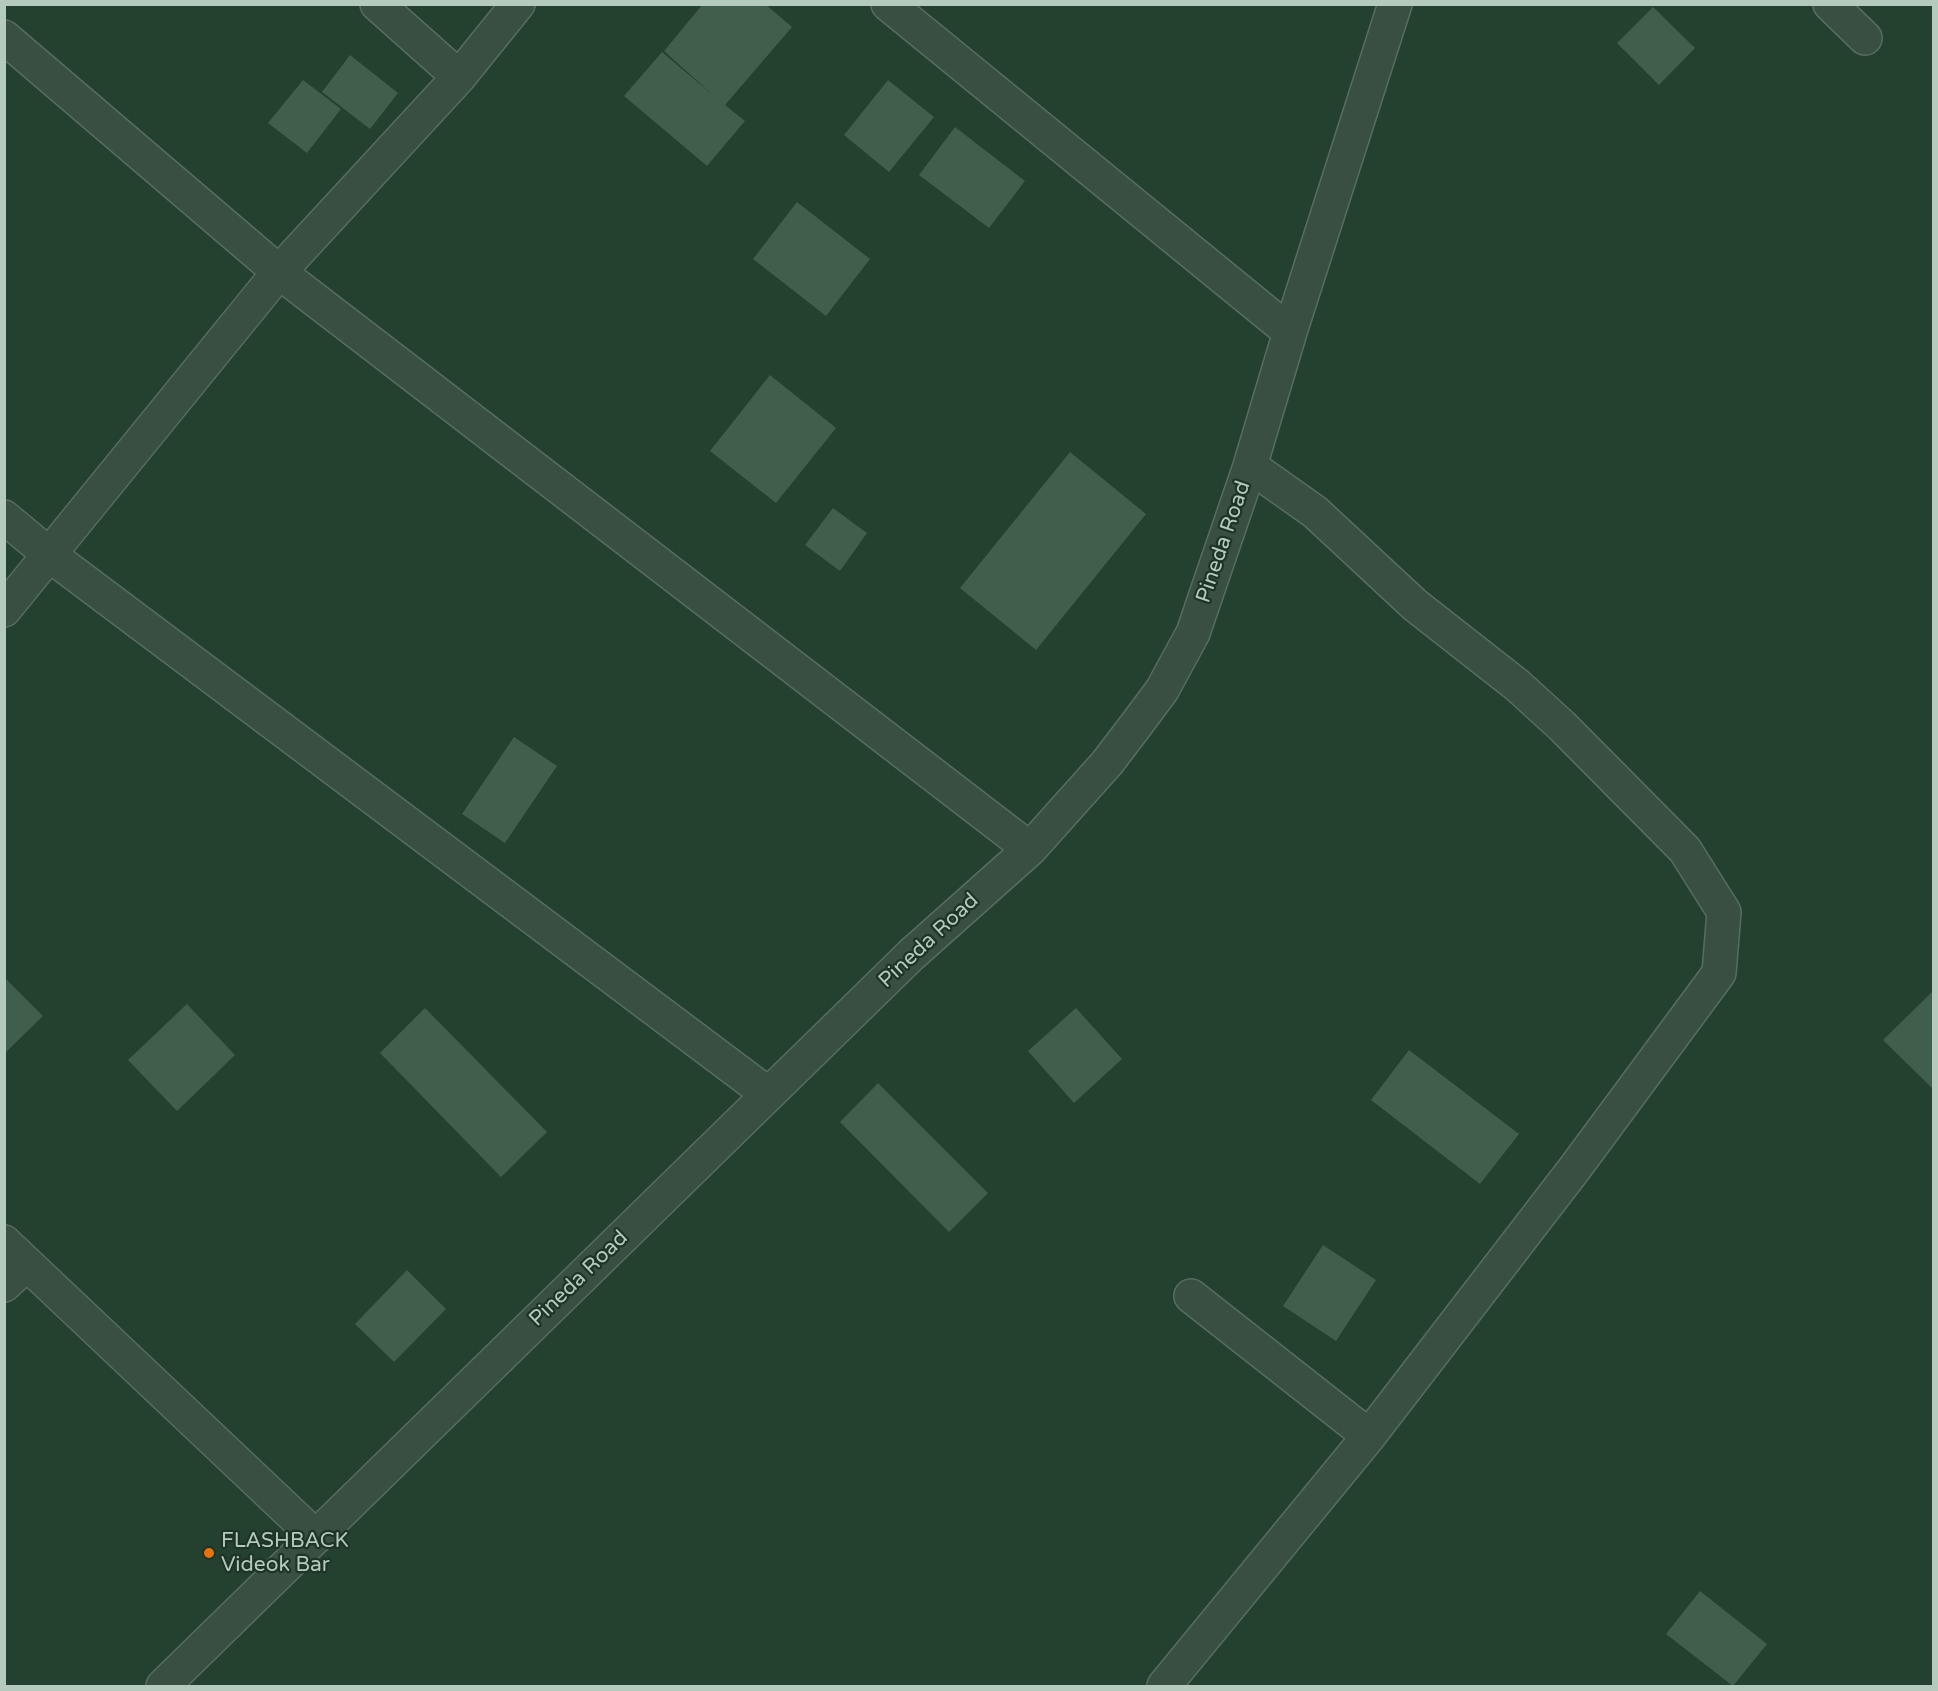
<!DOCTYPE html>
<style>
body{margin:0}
#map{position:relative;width:1938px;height:1691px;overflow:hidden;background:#24402e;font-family:"Varela Round",sans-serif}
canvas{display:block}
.frame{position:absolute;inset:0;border:6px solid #b4cabd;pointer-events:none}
</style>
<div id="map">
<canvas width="1938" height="1691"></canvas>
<div class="frame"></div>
</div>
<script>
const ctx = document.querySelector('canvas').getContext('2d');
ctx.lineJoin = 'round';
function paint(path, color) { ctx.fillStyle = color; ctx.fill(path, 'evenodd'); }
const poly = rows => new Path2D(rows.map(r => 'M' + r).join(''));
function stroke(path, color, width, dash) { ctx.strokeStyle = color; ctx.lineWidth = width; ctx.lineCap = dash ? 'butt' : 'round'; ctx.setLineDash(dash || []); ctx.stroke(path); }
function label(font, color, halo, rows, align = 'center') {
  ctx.font = font + ' "Varela Round",sans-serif'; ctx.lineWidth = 4.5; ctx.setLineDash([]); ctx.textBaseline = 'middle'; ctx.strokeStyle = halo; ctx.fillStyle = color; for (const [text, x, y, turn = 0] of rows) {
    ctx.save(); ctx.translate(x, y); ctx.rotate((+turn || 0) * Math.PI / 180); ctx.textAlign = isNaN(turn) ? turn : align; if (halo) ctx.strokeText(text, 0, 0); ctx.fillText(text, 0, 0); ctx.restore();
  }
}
paint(poly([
 [703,4,765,4,792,27,725,105,745,121,707,166,624,96,662,52,714,96,664,51],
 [1653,7,1695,48,1659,85,1617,43],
 [350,55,398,93,370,129,322,92],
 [303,80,341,109,307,153,268,123],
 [888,80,934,117,889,172,844,135],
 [955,127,1025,181,989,228,919,175],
 [797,202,870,259,826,316,753,259],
 [770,375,836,428,776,503,710,451],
 [1070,452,1146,514,1036,650,960,588],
 [833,508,867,533,840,571,805,545],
 [514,737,557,766,505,843,462,814],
 [4,977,43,1016,4,1054],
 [1934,990,1934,1090,1883,1040],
 [187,1004,235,1055,177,1111,128,1060],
 [425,1008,547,1132,501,1177,380,1053],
 [1076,1008,1122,1059,1074,1103,1028,1051],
 [1409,1050,1519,1134,1480,1184,1371,1100],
 [878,1083,988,1193,949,1232,840,1122],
 [1323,1245,1376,1280,1336,1341,1283,1306],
 [407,1270,446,1309,394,1362,355,1324],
 [1700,1591,1767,1644,1733,1686,1666,1634]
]), '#3f5f4c');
const minor = poly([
 [377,4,459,77],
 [888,4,1290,332],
 [1830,4,1865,38],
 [4,37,279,272,1030,849],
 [4,517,51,556,768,1094],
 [4,610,279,272,459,77,518,4],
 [4,1242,316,1537],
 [4,1285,27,1264],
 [1191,1296,1369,1436],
 [163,1686,911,955,1030,849,1107,763,1136,725,1162,690,1193,633,1250,466,1290,332,1395,4],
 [1164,1686,1369,1436,1575,1168,1719,973,1724,912,1685,850,1562,726,1517,685,1415,605,1315,512,1250,466]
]);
stroke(minor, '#566d5f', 36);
stroke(minor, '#384f41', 33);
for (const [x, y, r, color] of [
 [209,1553,6,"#e8710a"]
]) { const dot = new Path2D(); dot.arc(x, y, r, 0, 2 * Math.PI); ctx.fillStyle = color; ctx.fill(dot); stroke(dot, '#1d3426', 2); }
label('21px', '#b4cabd', '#1d3426', [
 ["Pineda Road",1224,542,-71],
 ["Pineda Road",929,941,-43],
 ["Pineda Road",579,1279,-44]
]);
label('21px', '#b4cabd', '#1d3426', [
 ["FLASHBACK",221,1541],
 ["Videok Bar",221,1565]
], 'left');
</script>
